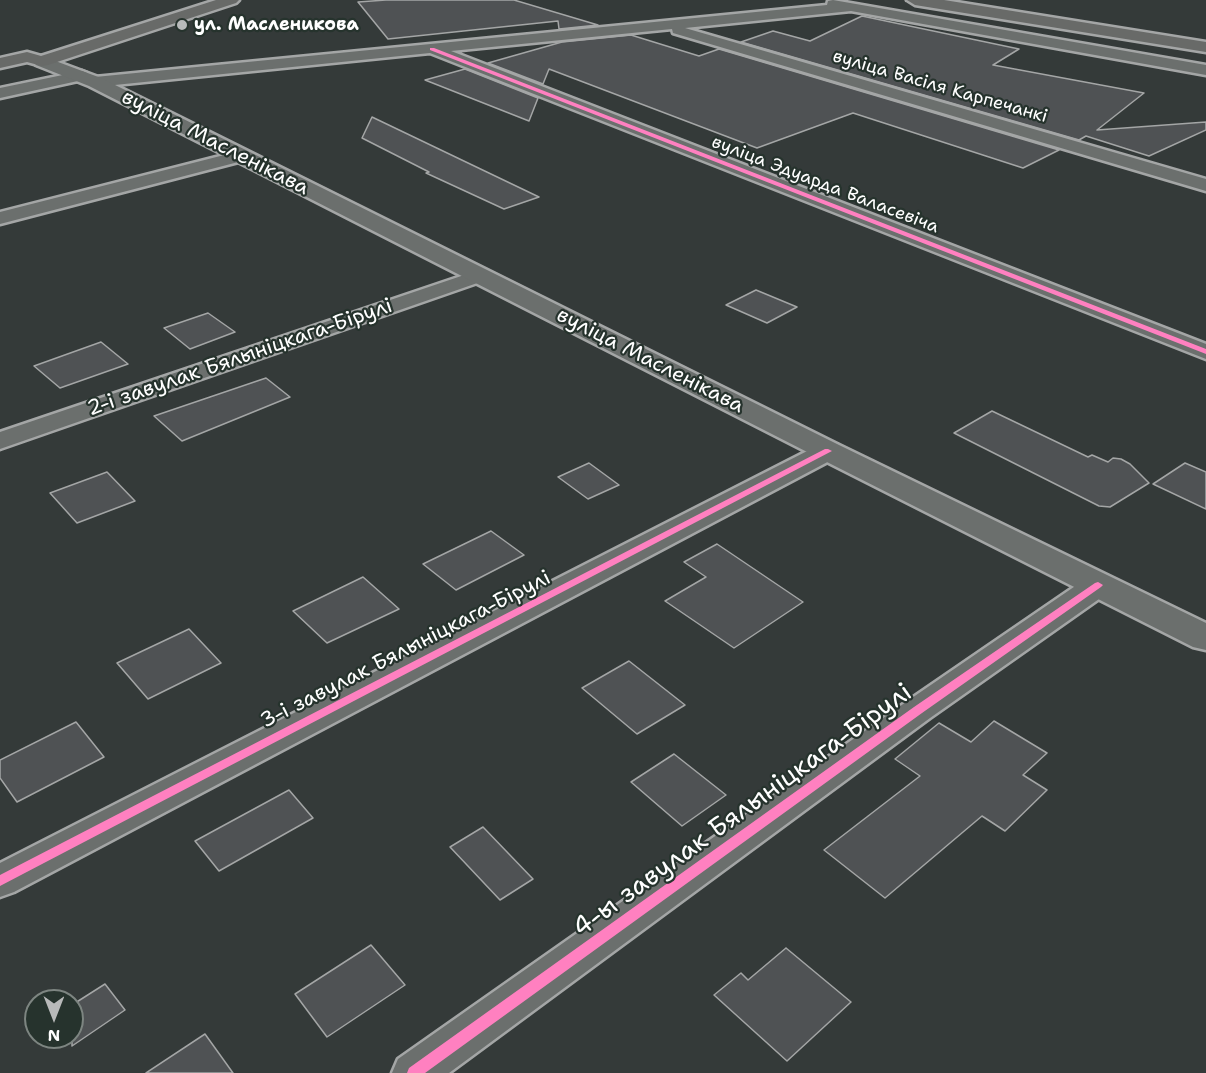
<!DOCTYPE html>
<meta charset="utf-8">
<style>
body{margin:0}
#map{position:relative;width:1206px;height:1073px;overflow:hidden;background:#343a39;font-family:"Shantell Sans",sans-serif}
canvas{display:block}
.north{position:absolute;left:24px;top:989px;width:60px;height:60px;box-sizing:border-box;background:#26332d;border:2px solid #7d8581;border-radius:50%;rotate:180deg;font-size:16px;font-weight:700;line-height:24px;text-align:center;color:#fff}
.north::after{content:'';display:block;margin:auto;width:21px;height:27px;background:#b8baba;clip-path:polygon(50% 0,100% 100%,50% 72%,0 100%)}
</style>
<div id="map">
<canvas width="1206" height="1073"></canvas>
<div class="north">N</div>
</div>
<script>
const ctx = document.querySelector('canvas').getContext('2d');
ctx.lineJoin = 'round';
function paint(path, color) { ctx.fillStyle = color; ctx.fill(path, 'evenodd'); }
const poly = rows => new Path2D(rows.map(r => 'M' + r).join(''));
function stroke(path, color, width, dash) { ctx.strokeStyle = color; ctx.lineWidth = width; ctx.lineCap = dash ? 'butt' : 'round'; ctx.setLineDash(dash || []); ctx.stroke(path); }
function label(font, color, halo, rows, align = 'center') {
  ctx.font = font + ' "Shantell Sans",sans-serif'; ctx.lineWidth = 4.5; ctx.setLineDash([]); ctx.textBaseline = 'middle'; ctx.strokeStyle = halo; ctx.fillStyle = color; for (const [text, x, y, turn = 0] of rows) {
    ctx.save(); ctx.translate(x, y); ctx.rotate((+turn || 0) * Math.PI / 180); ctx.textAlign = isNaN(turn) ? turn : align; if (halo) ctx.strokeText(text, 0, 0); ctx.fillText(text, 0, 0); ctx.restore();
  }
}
const building = poly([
 [386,0,514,0,598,25,559,29,558,21,388,39,358,2,386,0],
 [862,16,1019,49,993,65,1144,93,1097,130,1206,122,1206,130,1149,156,1086,136,1079,140,741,42,773,31,810,41,862,16],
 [631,35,699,56,719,49,1059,150,1023,168,853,113,757,148,549,69,543,84,488,63,562,42,631,35],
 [465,69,538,98,529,121,425,80,465,69],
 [372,117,539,197,504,209,426,173,429,172,362,138,372,117],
 [756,290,797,307,767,323,726,305,756,290],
 [208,313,235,332,190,349,164,328,208,313],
 [101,342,128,364,60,388,34,366,101,342],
 [266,378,290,397,182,441,154,416,266,378],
 [992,411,1088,457,1092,455,1108,462,1113,458,1121,459,1130,464,1149,483,1110,507,1099,506,954,433,992,411],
 [589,463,619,485,588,499,558,477,589,463],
 [1185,463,1206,472,1206,509,1153,484,1185,463],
 [107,472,135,501,77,523,50,493,107,472],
 [491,531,524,555,456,590,423,564,491,531],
 [717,544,803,602,734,648,665,601,706,577,684,562,717,544],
 [363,577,399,609,327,643,293,611,363,577],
 [189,629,221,663,148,699,117,663,189,629],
 [629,661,685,705,637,734,582,688,629,661],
 [994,721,1047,753,1023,775,1047,790,1005,831,982,816,885,898,824,850,920,776,895,759,939,723,971,742,994,721],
 [76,722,104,757,17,802,0,778,0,760,76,722],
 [674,754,726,795,682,826,631,782,674,754],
 [289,790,313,818,219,871,195,841,289,790],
 [483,827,533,879,500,900,450,847,483,827],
 [371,945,405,985,327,1037,295,994,371,945],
 [786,948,851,1002,787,1061,714,995,741,973,748,980,786,948],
 [105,984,125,1010,72,1046,72,1005,105,984],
 [205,1034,233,1073,146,1073,205,1034]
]);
paint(building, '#4f5254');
stroke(building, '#a4a6a6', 1.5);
const street = poly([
 [833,0,1206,65,1206,75,851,11,685,28,1206,179,1206,191,673,33,672,29,451,51,1206,344,1206,359,430,53,95,87,87,82,95,77,827,5,828,1,833,0],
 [82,71,87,73,90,76,87,79,0,98,0,88,82,71],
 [240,151,246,152,249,156,246,160,0,224,0,212,240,151],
 [479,270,486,272,490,276,486,280,0,449,0,432,479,270],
 [828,443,837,445,841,451,837,457,14,892,0,897,0,863,819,445,828,443],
 [1098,576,1109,578,1113,585,1109,592,930,718,449,1073,392,1073,398,1059,906,702,1087,578,1098,576]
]);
const secondary = poly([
 [42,56,101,78,839,445,1206,623,1206,650,1193,647,817,457,89,86,36,65,33,61,36,57,42,56]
]);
const primary = poly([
 [216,0,239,0,236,3,48,65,42,66,27,62,0,68,0,58,27,52,41,56,216,0],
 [907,0,944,0,1206,42,1206,52,915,5,907,0]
]);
stroke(street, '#a4a6a6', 5);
stroke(secondary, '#a4a6a6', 5);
stroke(primary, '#a4a6a6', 5);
paint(street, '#6b6f6d');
paint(secondary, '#6b6f6d');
paint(primary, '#686a68');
paint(poly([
 [430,48,434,48,1206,349,1206,354,430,50,430,48],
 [825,449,828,449,832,451,0,886,0,875,825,449],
 [1098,582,1103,585,1101,587,922,713,425,1073,407,1073,409,1068,914,707,1095,583,1098,582]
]), '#ff80c0');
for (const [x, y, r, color] of [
 [182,25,6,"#b8baba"]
]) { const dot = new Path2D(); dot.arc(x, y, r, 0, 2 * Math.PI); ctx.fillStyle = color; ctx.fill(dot); stroke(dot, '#26332d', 2); }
label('bold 18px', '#fff', '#26332d', [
 ["ул. Масленикова",194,25]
], 'left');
label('18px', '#fff', '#26332d', [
 ["вуліца Васіля Карпечанкі",940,87,16],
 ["вуліца Эдуарда Валасевіча",825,185,21]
]);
label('21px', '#fff', '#26332d', [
 ["вуліца Масленікава",215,143,27],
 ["2-і завулак Бялыніцкага-Бірулі",240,358,-19],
 ["вуліца Масленікава",650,361,27],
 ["3-і завулак Бялыніцкага-Бірулі",406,650,-27]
]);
label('26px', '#fff', '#26332d', [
 ["4-ы завулак Бялыніцкага-Бірулі",743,811,-36]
]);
</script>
